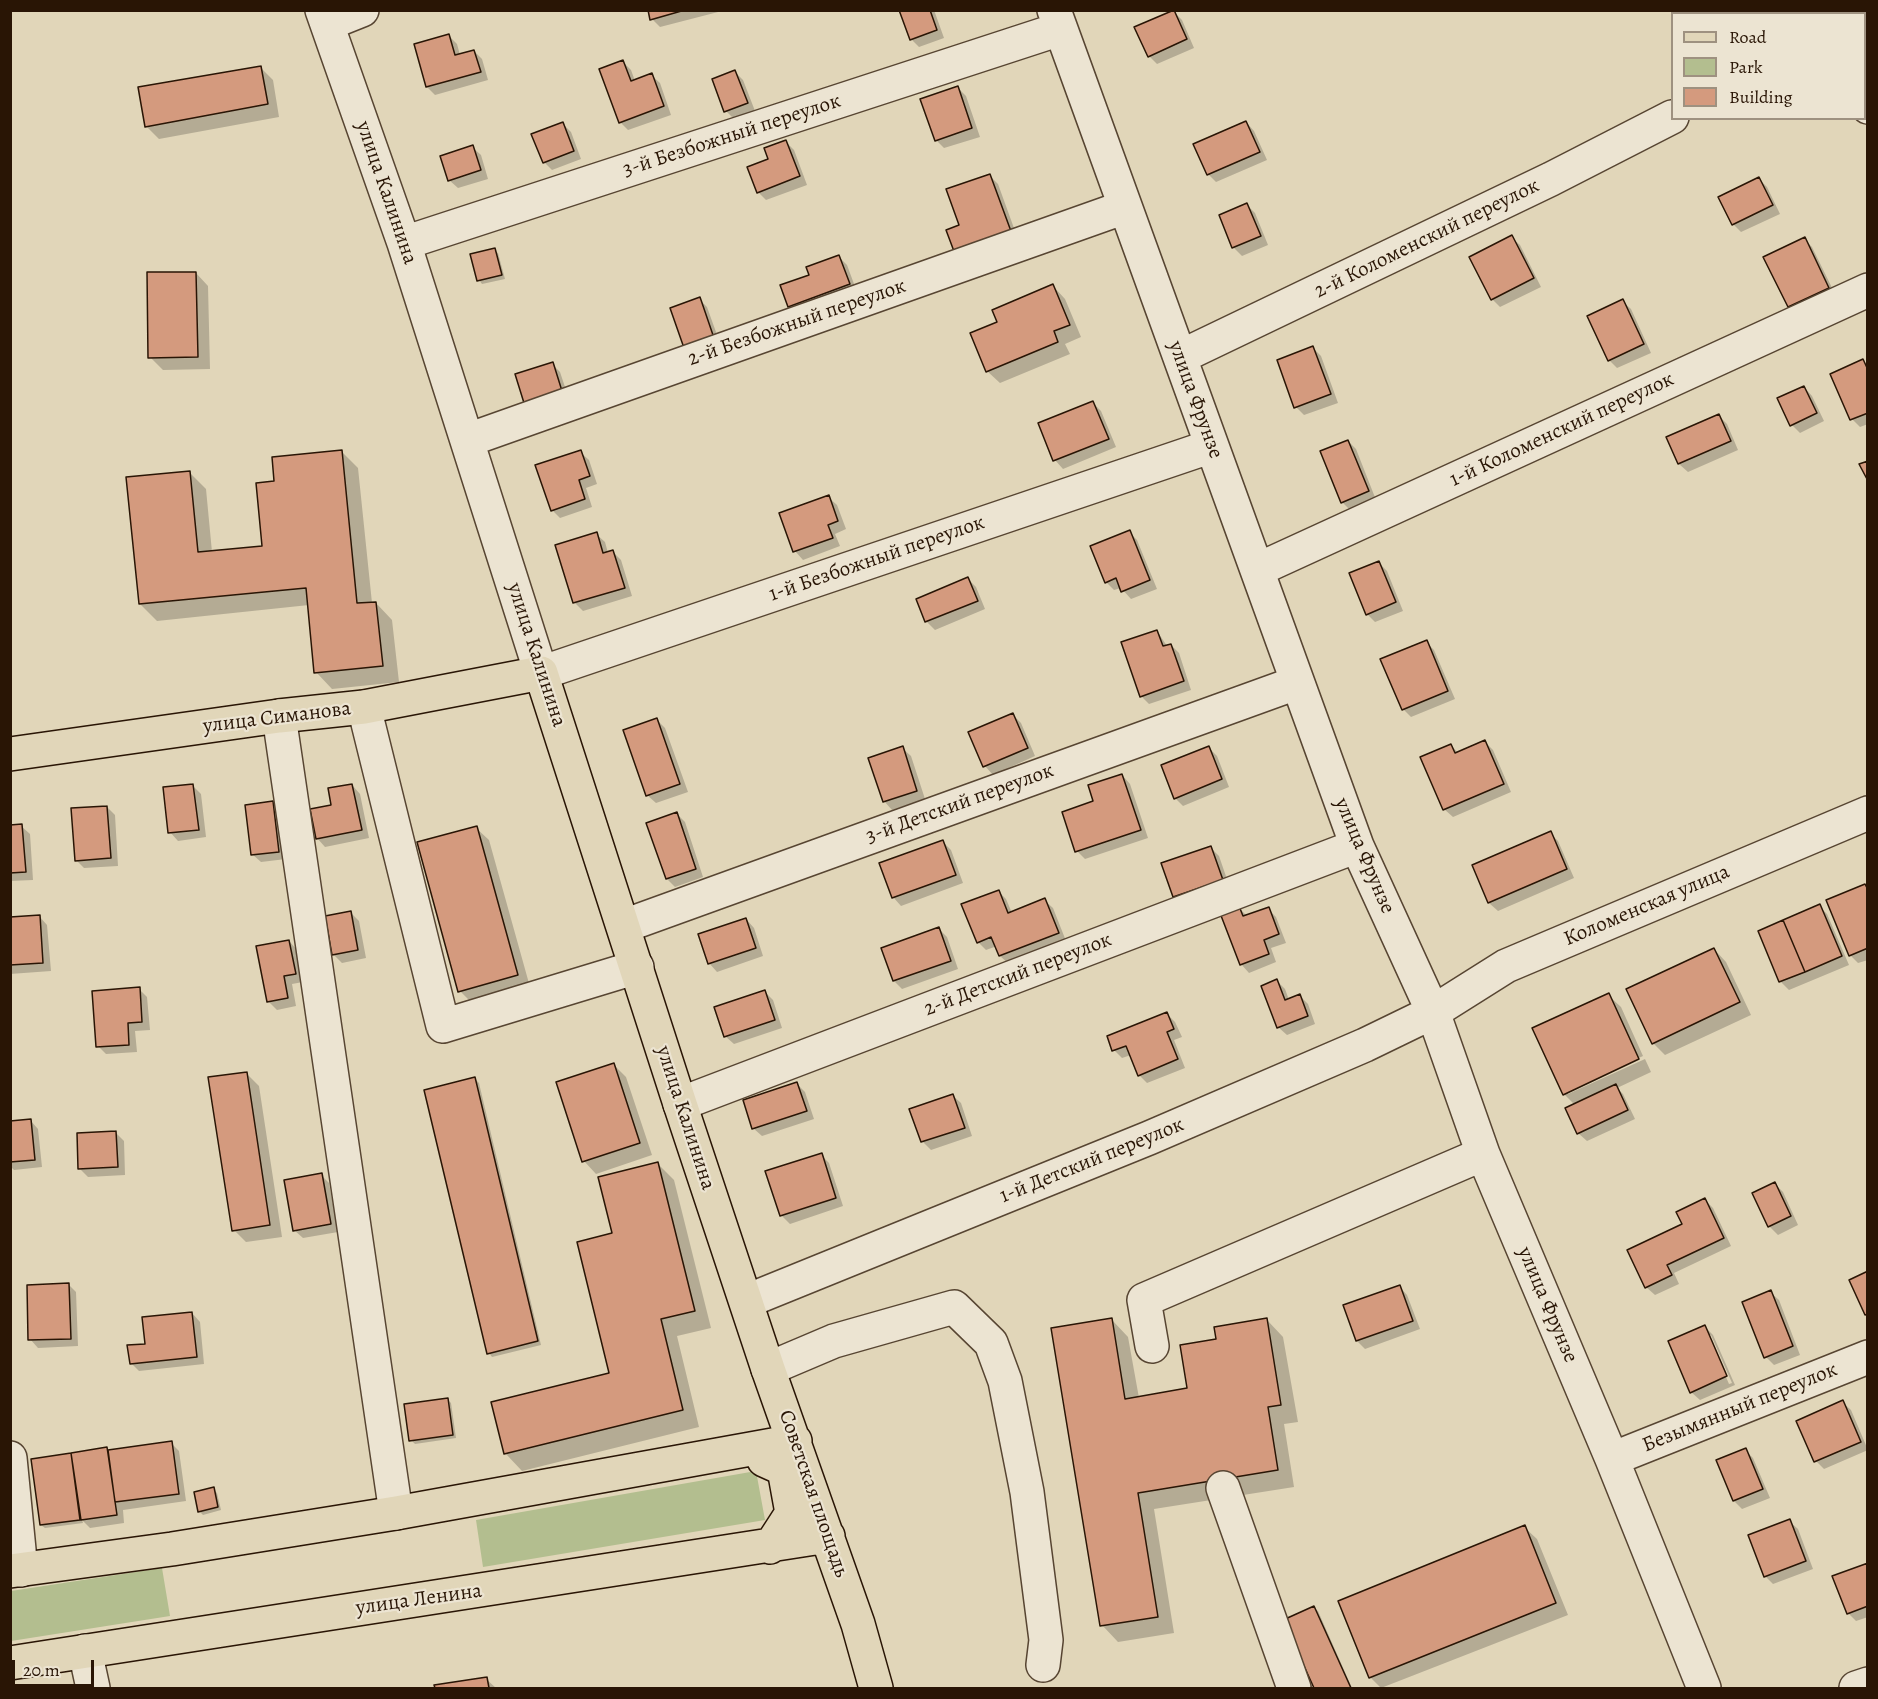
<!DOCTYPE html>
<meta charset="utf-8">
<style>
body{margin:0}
#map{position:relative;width:1878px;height:1699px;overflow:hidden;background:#e1d6b9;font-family:Alegreya,serif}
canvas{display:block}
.frame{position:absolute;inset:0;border:12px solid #291505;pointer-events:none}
.legend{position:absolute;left:1671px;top:12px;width:195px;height:108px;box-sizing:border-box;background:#ece4d2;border:2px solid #9e9180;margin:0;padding:8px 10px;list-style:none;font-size:18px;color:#291505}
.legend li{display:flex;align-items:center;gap:12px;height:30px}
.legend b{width:30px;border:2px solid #9e9180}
.scale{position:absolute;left:12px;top:1660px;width:82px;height:27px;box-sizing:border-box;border:3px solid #291505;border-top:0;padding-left:8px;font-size:18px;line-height:21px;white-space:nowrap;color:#291505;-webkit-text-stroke:4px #ece4d2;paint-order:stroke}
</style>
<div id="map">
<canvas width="1878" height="1699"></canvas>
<div class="frame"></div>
<ul class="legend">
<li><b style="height:8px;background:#e1d6b9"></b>Road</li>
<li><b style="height:16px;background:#b3be8f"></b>Park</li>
<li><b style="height:16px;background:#d49a7e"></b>Building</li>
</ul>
<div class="scale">20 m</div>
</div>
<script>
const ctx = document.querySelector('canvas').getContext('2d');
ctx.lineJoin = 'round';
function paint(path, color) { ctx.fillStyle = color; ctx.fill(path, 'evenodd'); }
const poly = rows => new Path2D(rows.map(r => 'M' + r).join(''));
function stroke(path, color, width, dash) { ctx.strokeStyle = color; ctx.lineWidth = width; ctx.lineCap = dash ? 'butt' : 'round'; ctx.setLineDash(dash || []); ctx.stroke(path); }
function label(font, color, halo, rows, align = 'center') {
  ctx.font = font + ' Alegreya,serif'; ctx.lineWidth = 4.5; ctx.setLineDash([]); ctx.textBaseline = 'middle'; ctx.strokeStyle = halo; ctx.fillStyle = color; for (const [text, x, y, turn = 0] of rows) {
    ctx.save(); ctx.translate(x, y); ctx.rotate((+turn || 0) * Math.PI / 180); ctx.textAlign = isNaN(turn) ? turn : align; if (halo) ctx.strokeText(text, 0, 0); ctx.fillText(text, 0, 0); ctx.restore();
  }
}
paint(poly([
 [756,1471,765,1520,483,1567,476,1520],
 [162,1568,170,1616,11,1641,11,1591]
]), '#b3be8f');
paint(poly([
 [649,10,722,11,660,27,652,19],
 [900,10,934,10,944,38,919,47,911,39],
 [1174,12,1182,20,1194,48,1157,64,1149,56],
 [449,36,457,44,460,55,474,51,482,59,488,80,435,95,427,87],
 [623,62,631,70,635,81,651,75,660,83,671,115,628,130,620,122],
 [260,67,273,80,279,117,159,139,146,126],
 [735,72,743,80,755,111,734,119,726,111],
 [958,88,966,96,980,137,944,148,936,140],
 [1246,122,1254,131,1267,160,1216,182,1208,174],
 [562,123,571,132,581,159,552,170,544,162],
 [786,142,794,150,807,185,766,200,758,192,770,160],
 [472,147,481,155,488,179,458,188,449,180],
 [989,175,998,184,1019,242,961,226],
 [1759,179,1767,187,1780,214,1741,232,1733,224],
 [1247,205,1255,213,1268,245,1242,256,1234,248,1221,216],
 [1511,237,1520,245,1541,287,1500,307,1492,299],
 [1804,239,1812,247,1836,296,1797,314,1789,306],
 [494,250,498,253,505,279,482,284,479,280],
 [839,257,847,265,857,292,797,314,789,306],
 [196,273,208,286,210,369,163,370,150,357],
 [1053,286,1065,299,1081,337,1065,344,1070,354,1000,383,987,371,999,323],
 [699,299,707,307,721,346,694,356],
 [1622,301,1631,309,1651,353,1617,368,1609,360],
 [1313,348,1321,356,1338,403,1304,415,1296,407],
 [1862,361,1868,366,1868,424,1860,427,1852,419],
 [552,364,560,372,569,399,533,410],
 [1804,387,1812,396,1824,421,1800,433,1792,425],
 [1093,403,1101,411,1116,447,1063,469,1055,460],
 [1719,416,1727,424,1738,450,1688,472,1679,464,1668,438],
 [1348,441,1356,449,1376,500,1350,510,1342,502],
 [341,451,358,468,372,603,376,603,392,620,399,682,332,689,316,672,309,605,157,621,140,604,189,472,206,489,212,552,264,547,276,482],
 [580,452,589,460,597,484,586,488,592,507,560,518,552,510],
 [828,497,837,505,846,529,835,534,840,546,803,560,795,551],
 [1129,532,1137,540,1157,589,1131,599,1121,588,1114,590,1106,582],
 [596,534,605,542,608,553,613,552,621,560,632,596,583,611,575,603,557,546],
 [1379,563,1387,571,1403,611,1375,622,1367,614],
 [968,579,976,587,985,609,935,630,926,621,918,600],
 [1157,631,1167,646,1171,645,1179,653,1191,690,1149,704,1141,696],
 [1426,642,1434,650,1455,699,1411,717,1403,709],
 [1013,715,1021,723,1035,756,993,775,985,766,970,732],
 [657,720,665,728,688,792,656,803,647,795],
 [1485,742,1493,750,1511,792,1453,817,1444,809,1451,745,1458,753],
 [902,748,911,756,925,799,892,810,884,801],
 [1209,748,1217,756,1229,787,1183,806,1175,798],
 [1122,775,1130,784,1148,838,1085,859,1077,851,1095,802],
 [192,785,201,794,206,837,178,841,170,832],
 [352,785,360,794,369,838,325,847,317,838,333,806],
 [273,803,281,811,286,859,261,862,252,854],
 [107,807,115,815,118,866,84,868,76,860],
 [677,814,685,822,703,877,675,887,667,879],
 [21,826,30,834,33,880,10,881,10,827],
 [476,828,489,840,530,987,472,1003,460,991],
 [1550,833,1558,841,1574,878,1498,911,1489,903,1474,866],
 [942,841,951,850,963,883,901,906,893,897],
 [1210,847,1219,856,1230,888,1182,905,1174,897],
 [1865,886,1868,889,1868,960,1858,963,1850,955],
 [998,891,1006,899,1012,913,1044,900,1053,908,1066,941,1009,964,1000,956,997,946,986,950,978,942],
 [1819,906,1827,914,1849,965,1789,990,1780,981],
 [1239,908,1247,916,1268,909,1276,917,1286,943,1271,948,1276,962,1249,973,1241,964],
 [351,913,359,921,366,958,342,963,333,954],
 [39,916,47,925,51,971,10,974,10,919],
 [746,919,754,928,763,956,717,972,709,963],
 [939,929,947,937,958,969,902,989,894,981],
 [289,941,297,950,303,982,292,984,296,1006,277,1010,268,1001],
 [1714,949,1726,962,1751,1015,1665,1055,1653,1043],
 [1277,981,1285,989,1289,1000,1300,996,1308,1004,1315,1024,1287,1035,1278,1027],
 [139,989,147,997,150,1030,135,1031,137,1052,106,1054,98,1046],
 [765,992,773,1000,782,1028,734,1044,725,1036],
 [1608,995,1621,1007,1643,1056,1568,1091,1568,1094,1645,1059,1651,1072,1617,1088,1623,1094,1635,1119,1587,1141,1578,1133,1575,1105,1564,1094],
 [1167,1014,1175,1022,1182,1037,1174,1040,1185,1068,1147,1083,1139,1075,1131,1055,1122,1058,1114,1050],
 [613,1064,626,1077,652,1155,596,1174,584,1161],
 [246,1073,259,1086,282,1237,246,1242,234,1230],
 [475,1079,479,1083,541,1345,492,1357,489,1353],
 [797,1084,805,1092,814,1119,762,1136,753,1128],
 [952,1095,961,1103,972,1136,931,1150,923,1142,911,1110],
 [30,1120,38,1129,42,1167,14,1170,10,1166,10,1122],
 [116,1133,124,1141,125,1175,88,1177,80,1169],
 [821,1155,829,1163,843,1206,790,1224,781,1215],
 [657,1163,674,1180,711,1328,677,1336,699,1427,522,1471,506,1454,493,1403,611,1374,614,1234],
 [321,1175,329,1183,338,1232,303,1238,294,1230],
 [1775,1184,1783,1192,1798,1225,1778,1235,1769,1226,1754,1193],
 [1705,1200,1713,1208,1731,1246,1674,1273,1679,1284,1655,1295,1646,1287,1684,1224],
 [68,1284,76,1292,78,1346,38,1348,30,1339],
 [1399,1286,1407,1295,1420,1329,1365,1349,1357,1341],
 [1770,1292,1779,1300,1800,1355,1774,1365,1766,1357],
 [192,1313,200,1322,204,1364,139,1371,131,1363,146,1346],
 [1112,1320,1128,1337,1139,1398,1189,1390,1218,1340,1267,1320,1283,1337,1298,1422,1284,1424,1294,1487,1154,1509,1174,1633,1118,1642,1102,1625],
 [1705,1327,1713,1335,1735,1385,1700,1400,1691,1392],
 [1708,1335,1711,1335,1732,1383,1729,1384],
 [447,1399,451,1403,456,1438,415,1444,411,1440],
 [1842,1402,1851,1410,1868,1450,1824,1469,1816,1461],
 [171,1443,179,1451,186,1501,123,1510,124,1523,90,1528,82,1520,83,1523,45,1528,41,1525,70,1455,73,1458,107,1449,109,1452],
 [1745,1450,1753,1458,1770,1498,1742,1509,1734,1501,1718,1461],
 [213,1489,217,1493,221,1510,203,1515,199,1511],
 [1789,1521,1798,1529,1813,1569,1773,1584,1765,1576],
 [1524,1527,1537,1539,1568,1615,1381,1688,1370,1677],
 [1868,1564,1868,1617,1856,1621,1848,1613],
 [1314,1608,1318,1611,1352,1688,1315,1688,1285,1620],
 [486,1679,496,1688,436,1688,436,1686]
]), '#0003');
const building = poly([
 [648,10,685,10,650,20,648,10],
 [899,10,930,10,937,30,910,40,899,10],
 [1174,10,1187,39,1148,57,1134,27,1174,10],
 [449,34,455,55,474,50,481,72,426,87,414,44,449,34],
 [623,60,631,81,652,73,664,106,619,123,599,69,623,60],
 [261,66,268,104,145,127,138,87,261,66],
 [735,70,748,103,724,112,712,79,735,70],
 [958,86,972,128,935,141,920,99,958,86],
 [1246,121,1260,152,1207,175,1193,144,1246,121],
 [563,122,574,151,543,163,531,134,563,122],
 [786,140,800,176,757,193,747,167,768,159,764,148,786,140],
 [473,145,481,170,448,181,440,156,473,145],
 [990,174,1012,234,955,254,946,230,959,225,946,189,990,174],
 [1759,177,1773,205,1732,225,1718,197,1759,177],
 [1247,203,1261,236,1232,248,1219,215,1247,203],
 [1512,235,1534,278,1491,300,1469,257,1512,235],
 [1805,237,1829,288,1788,307,1763,257,1805,237],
 [495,248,502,275,477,281,470,254,495,248],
 [839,255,850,284,788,307,780,285,809,275,806,267,839,255],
 [147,272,196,272,198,357,148,358,147,272],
 [1053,284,1070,325,1054,331,1058,342,986,372,970,333,997,322,992,310,1053,284],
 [700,297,714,338,684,348,670,308,700,297],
 [1623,299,1644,344,1608,361,1587,316,1623,299],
 [1313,346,1331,394,1294,408,1277,360,1313,346],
 [1863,359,1868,370,1868,413,1850,420,1830,374,1863,359],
 [553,362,562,391,524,403,515,374,553,362],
 [1804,386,1817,413,1790,426,1777,398,1804,386],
 [1093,401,1109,439,1053,461,1038,423,1093,401],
 [1719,414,1731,441,1678,464,1666,437,1719,414],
 [1348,440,1369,491,1341,503,1320,451,1348,440],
 [342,450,357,603,376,602,383,666,314,673,306,588,139,604,126,477,190,471,198,552,262,546,256,483,274,481,272,457,342,450],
 [581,450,590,476,579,480,585,499,551,511,535,465,581,450],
 [1868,461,1868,481,1859,464,1868,461],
 [829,495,838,521,828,525,833,538,793,552,779,513,829,495],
 [1130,530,1150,580,1121,592,1116,578,1105,583,1090,546,1130,530],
 [597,532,603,553,613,550,625,588,573,603,555,545,597,532],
 [1379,561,1396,602,1366,615,1349,573,1379,561],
 [968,577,978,601,925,622,916,599,968,577],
 [1157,630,1163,646,1171,644,1184,681,1140,697,1121,642,1157,630],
 [1427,640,1448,691,1402,710,1380,659,1427,640],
 [1013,713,1028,748,983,767,968,732,1013,713],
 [657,718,680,784,646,796,623,730,657,718],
 [1485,740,1504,784,1443,810,1420,757,1451,744,1455,753,1485,740],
 [903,746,917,791,883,802,868,758,903,746],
 [1209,746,1222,779,1174,799,1161,765,1209,746],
 [1122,774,1141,830,1075,852,1062,812,1093,801,1088,785,1122,774],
 [193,784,199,830,168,833,163,787,193,784],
 [352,784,362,830,316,839,310,809,331,805,328,788,352,784],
 [273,801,279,852,251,855,245,805,273,801],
 [107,806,111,858,75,861,71,808,107,806],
 [677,812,696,869,666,879,646,823,677,812],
 [22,824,26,872,10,873,10,825,22,824],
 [477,826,518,975,458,992,417,842,477,826],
 [1551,831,1567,869,1488,903,1472,865,1551,831],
 [943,840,956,875,892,898,879,863,943,840],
 [1211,846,1223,880,1173,897,1161,863,1211,846],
 [1865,884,1868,890,1868,948,1849,956,1826,900,1865,884],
 [999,890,1008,913,1045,898,1059,933,999,956,991,937,977,943,961,904,999,890],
 [1820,904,1842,956,1805,972,1783,920,1820,904],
 [1239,906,1243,916,1269,907,1279,934,1264,940,1269,954,1240,965,1220,913,1239,906],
 [351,911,358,950,332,955,325,916,351,911],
 [40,915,43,963,10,965,10,917,40,915],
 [746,918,756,948,708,964,698,934,746,918],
 [1783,920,1805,972,1779,982,1758,931,1783,920],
 [939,927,951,961,893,981,881,948,939,927],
 [289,940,296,974,284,976,288,998,267,1002,256,946,289,940],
 [1714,948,1740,1002,1652,1044,1626,989,1714,948],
 [1277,979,1285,1000,1300,994,1308,1016,1277,1028,1261,986,1277,979],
 [140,987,142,1022,128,1023,129,1045,96,1047,92,991,140,987],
 [765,990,775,1020,724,1037,714,1007,765,990],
 [1609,993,1639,1059,1563,1095,1532,1028,1609,993],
 [1167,1012,1174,1029,1167,1032,1178,1059,1138,1076,1126,1046,1112,1051,1107,1036,1167,1012],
 [614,1063,640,1143,582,1162,556,1082,614,1063],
 [247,1072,270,1225,232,1231,208,1077,247,1072],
 [475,1077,538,1341,487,1354,424,1090,475,1077],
 [797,1082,807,1111,752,1129,743,1100,797,1082],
 [1616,1084,1628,1110,1577,1134,1565,1108,1616,1084],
 [953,1094,965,1128,921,1142,909,1109,953,1094],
 [31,1119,35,1160,10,1162,10,1121,31,1119],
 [116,1131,118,1167,78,1169,77,1133,116,1131],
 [822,1153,836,1198,780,1216,765,1171,822,1153],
 [658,1162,695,1311,661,1319,683,1410,504,1454,491,1402,609,1373,577,1242,612,1233,598,1177,658,1162],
 [322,1173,331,1224,293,1231,284,1180,322,1173],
 [1775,1182,1791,1216,1768,1227,1752,1193,1775,1182],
 [1705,1198,1724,1238,1667,1265,1672,1275,1645,1288,1627,1250,1682,1224,1676,1212,1705,1198],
 [1868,1271,1868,1314,1865,1315,1849,1280,1868,1271],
 [69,1283,71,1339,28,1340,27,1285,69,1283],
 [1400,1285,1413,1321,1356,1341,1343,1305,1400,1285],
 [1771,1290,1793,1346,1764,1358,1742,1302,1771,1290],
 [192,1312,197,1357,130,1364,127,1345,145,1344,142,1317,192,1312],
 [1112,1318,1125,1399,1187,1388,1180,1345,1216,1339,1214,1327,1267,1318,1281,1405,1268,1407,1278,1470,1138,1493,1158,1617,1100,1626,1051,1328,1112,1318],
 [1705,1325,1727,1376,1690,1393,1668,1341,1705,1325],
 [448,1398,453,1435,409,1441,404,1404,448,1398],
 [1843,1400,1861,1442,1814,1462,1796,1421,1843,1400],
 [172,1441,179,1494,115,1502,108,1450,172,1441],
 [107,1447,117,1515,81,1520,71,1453,107,1447],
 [1746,1448,1763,1489,1733,1501,1716,1460,1746,1448],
 [71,1453,80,1520,40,1525,31,1459,71,1453],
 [214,1487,218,1507,198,1512,194,1492,214,1487],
 [1790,1519,1806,1561,1764,1577,1748,1535,1790,1519],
 [1525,1525,1556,1603,1369,1678,1338,1601,1525,1525],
 [1868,1563,1868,1606,1847,1614,1832,1576,1868,1563],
 [1314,1606,1351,1688,1314,1688,1283,1620,1314,1606],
 [487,1677,489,1688,435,1688,434,1685,487,1677]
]);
paint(building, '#d49a7e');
stroke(building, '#291505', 1.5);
const minor = poly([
 [322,10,404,243,541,673,1212,446],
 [1054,10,1357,846,1433,1012,1483,1154,1612,1459,1704,1688],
 [1828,10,1829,14],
 [327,24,362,10],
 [1864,100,1868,107],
 [404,243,1060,29],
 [1180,357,1551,179,1672,117],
 [468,440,1125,207],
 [1257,570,1868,290],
 [364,707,443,1026,637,967],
 [279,716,396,1513],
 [624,926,1296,683],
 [680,1104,1357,846],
 [747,1301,1149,1138,1365,1045,1433,1012,1506,966,1868,813],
 [1152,1346,1144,1300,1483,1154],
 [768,1369,834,1341,954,1307,991,1343,1005,1381,1027,1492,1046,1640,1043,1665],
 [10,1458,21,1570],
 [1612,1459,1868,1357],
 [1223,1488,1294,1688],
 [85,1651,93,1688],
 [1856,1688,1868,1684]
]);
const major = poly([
 [10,754,279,716,364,707,541,673,680,1104,768,1369,858,1624,876,1688],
 [764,1460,784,1469,792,1513,770,1547],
 [10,1571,172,1549,396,1513,795,1441],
 [10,1663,828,1536]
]);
stroke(minor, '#574532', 36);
stroke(major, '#291505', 36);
stroke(minor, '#ece4d2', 33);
stroke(major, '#e1d6b9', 33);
label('21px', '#291505', '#ece4d2', [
 ["3-й Безбожный переулок",732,136,-18],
 ["улица Калинина",386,193,71],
 ["2-й Коломенский переулок",1427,239,-26],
 ["2-й Безбожный переулок",797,323,-19],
 ["улица Фрунзе",1195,400,70],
 ["1-й Коломенский переулок",1562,430,-25],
 ["1-й Безбожный переулок",877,559,-19],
 ["улица Калинина",536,655,72],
 ["улица Симанова",277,718,-7],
 ["3-й Детский переулок",960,804,-20],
 ["улица Фрунзе",1364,856,67],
 ["Коломенская улица",1647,906,-23],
 ["2-й Детский переулок",1018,975,-21],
 ["улица Калинина",685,1118,72],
 ["1-й Детский переулок",1092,1161,-22],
 ["улица Фрунзе",1547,1305,67],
 ["Безымянный переулок",1740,1408,-22],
 ["Советская площадь",813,1494,71],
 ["улица Ленина",419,1600,-8]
]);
</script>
